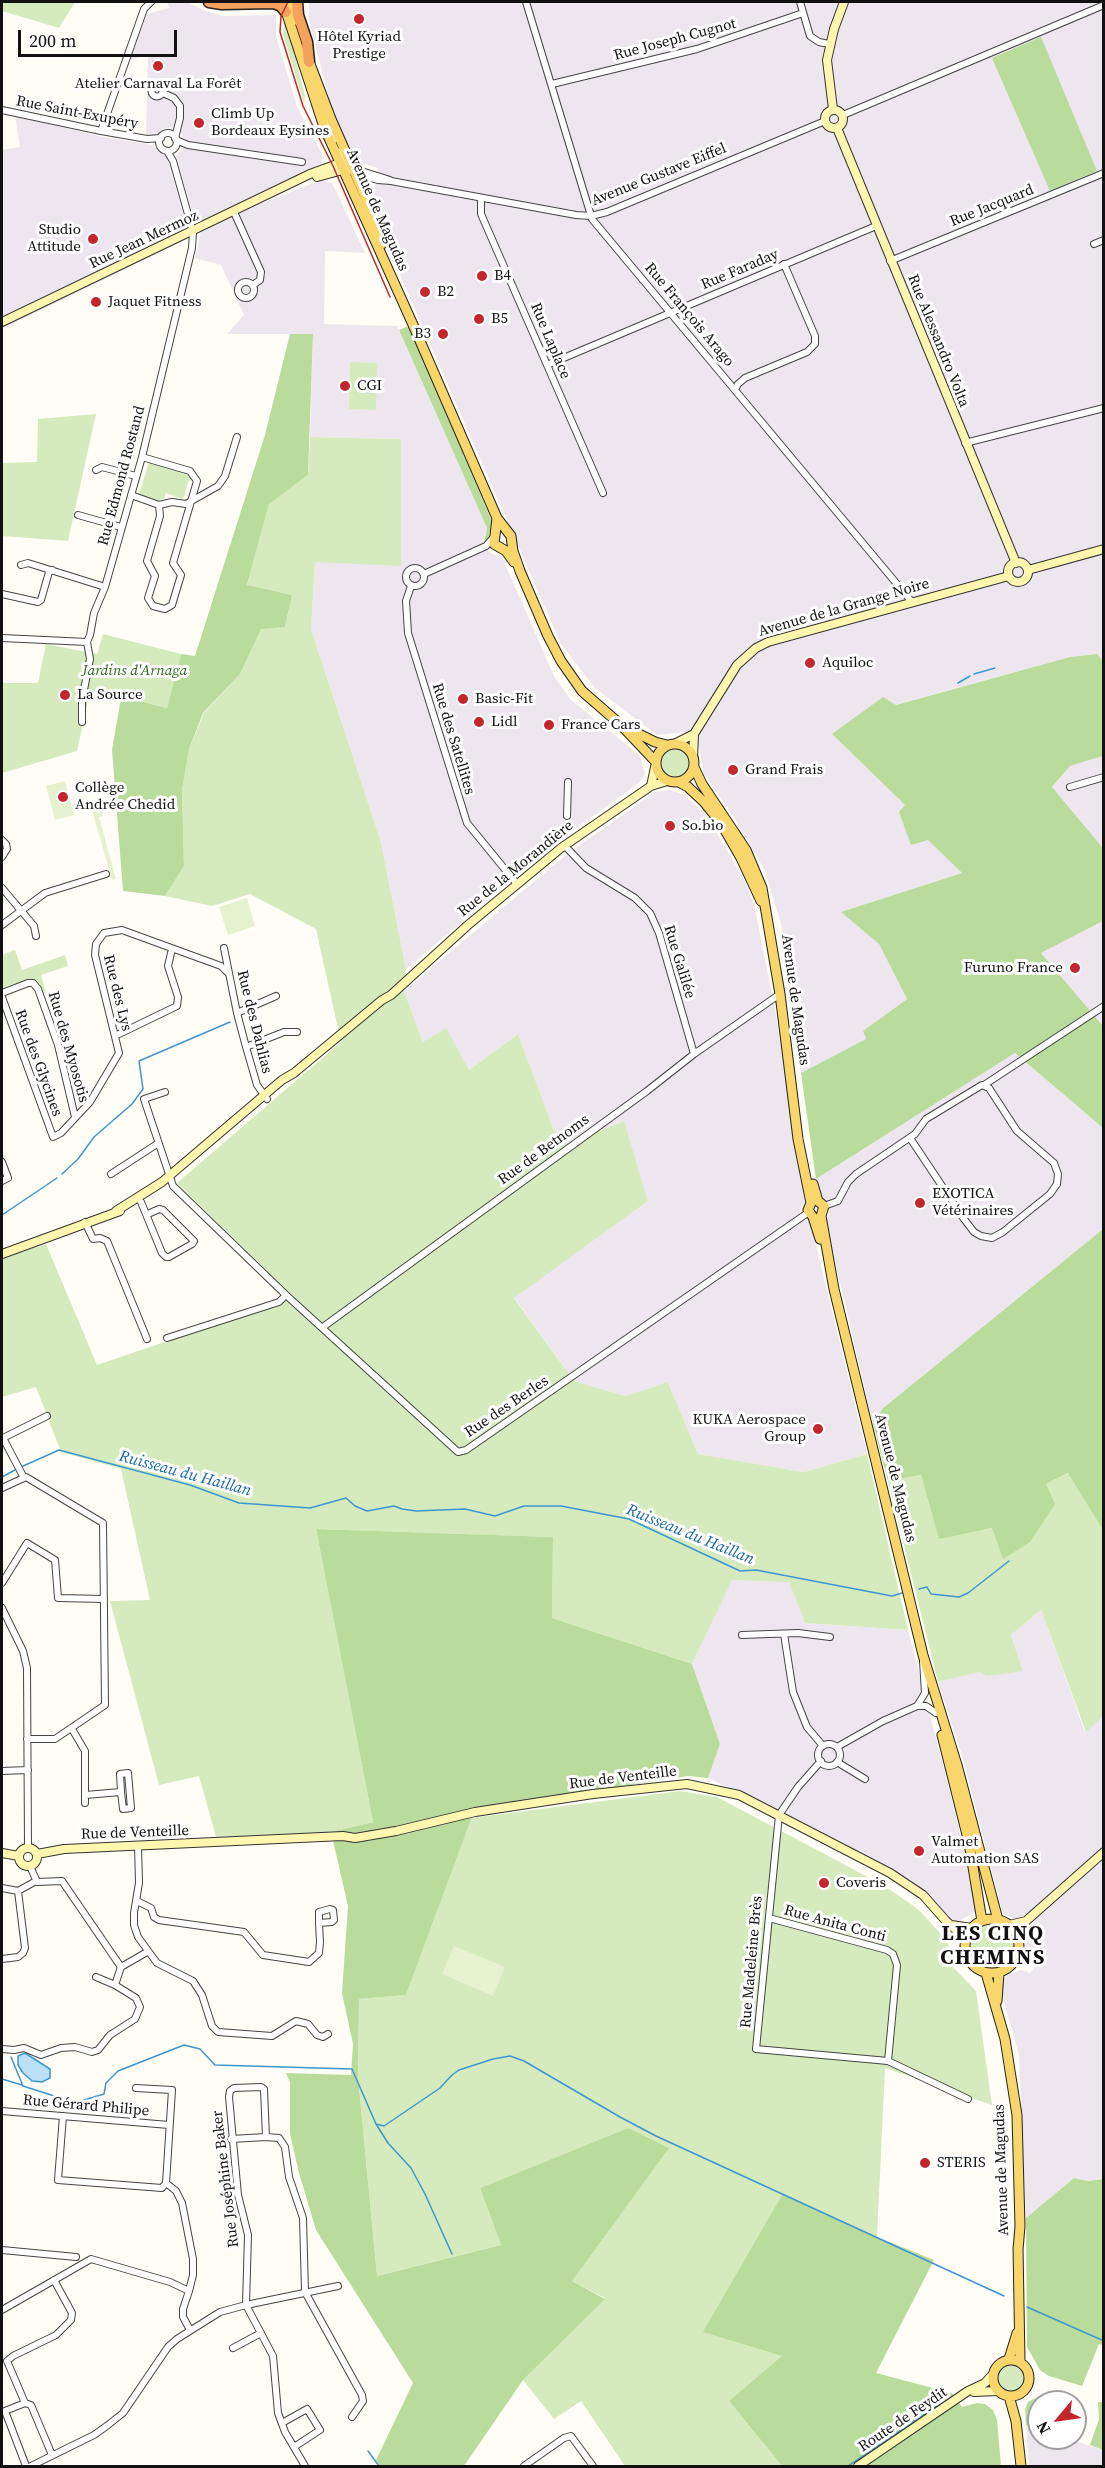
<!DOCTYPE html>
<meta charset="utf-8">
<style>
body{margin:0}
#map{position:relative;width:1105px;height:2468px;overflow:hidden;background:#fffdf5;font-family:"Source Serif 4",serif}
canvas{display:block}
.frame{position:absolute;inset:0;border:3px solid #111;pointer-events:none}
.north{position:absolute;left:1027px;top:2390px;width:60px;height:60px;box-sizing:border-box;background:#fff;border:2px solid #a0a0a0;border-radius:50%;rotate:241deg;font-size:16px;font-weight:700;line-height:24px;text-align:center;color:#111}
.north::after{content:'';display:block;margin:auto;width:21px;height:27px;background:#c4262e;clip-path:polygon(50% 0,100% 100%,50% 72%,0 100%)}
.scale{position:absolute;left:18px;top:30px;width:159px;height:27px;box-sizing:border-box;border:3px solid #111;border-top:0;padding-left:8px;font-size:18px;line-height:21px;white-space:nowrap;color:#111;-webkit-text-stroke:4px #fff;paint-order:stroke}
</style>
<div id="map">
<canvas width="1105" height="2468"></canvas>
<div class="frame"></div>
<div class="north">N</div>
<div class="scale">200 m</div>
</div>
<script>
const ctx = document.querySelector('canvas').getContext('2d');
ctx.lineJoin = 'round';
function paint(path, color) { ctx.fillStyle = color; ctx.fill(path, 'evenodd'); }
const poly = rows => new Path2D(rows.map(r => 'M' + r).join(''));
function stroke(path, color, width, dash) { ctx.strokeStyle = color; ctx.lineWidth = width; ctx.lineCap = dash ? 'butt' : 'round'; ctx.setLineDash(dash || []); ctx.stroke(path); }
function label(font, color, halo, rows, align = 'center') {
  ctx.font = font + ' "Source Serif 4",serif'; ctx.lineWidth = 6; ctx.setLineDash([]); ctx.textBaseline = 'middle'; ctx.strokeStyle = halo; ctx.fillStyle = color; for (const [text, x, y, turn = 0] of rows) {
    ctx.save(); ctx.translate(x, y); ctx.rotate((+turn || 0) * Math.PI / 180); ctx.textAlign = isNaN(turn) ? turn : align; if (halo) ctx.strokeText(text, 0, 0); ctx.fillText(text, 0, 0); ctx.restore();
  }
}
paint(poly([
 [167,2,187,2,205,11,223,16,276,15,276,36,297,107,324,158,321,160,322,163,196,224,176,156,183,149,185,139,179,131,171,127,163,129,157,135,146,135,148,55,130,60,147,14,169,8],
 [309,2,1103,2,1103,661,1097,654,1070,657,895,705,832,734,905,805,928,839,962,873,842,912,879,944,907,999,863,1031,867,1039,801,1073,791,979,782,927,765,871,734,817,704,774,698,742,685,732,657,735,595,688,561,644,387,245,371,198,376,184,378,168,357,162,353,158,332,111,309,20],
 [15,116,103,137,153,145,167,157,187,228,187,239,4,328,2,325,2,150,20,147],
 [321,180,332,183,365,253,325,251,324,324,397,326,487,528,483,540,490,553,502,557,554,676,570,699,640,756,645,774,639,783,557,842,406,969,381,842,311,629,315,562,401,439,310,437,313,334,227,334,244,315,221,265,195,258,201,232,255,206],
 [1103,756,1103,848,1052,787,1070,766],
 [670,790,684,795,706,815,743,878,754,904,775,1010,805,1201,799,1212,802,1219,810,1221,867,1454,804,1472,698,1454,668,1382,626,1396,574,1381,514,1297,648,1201,623,1121,560,1146,518,1034,469,1070,423,1042,404,991,566,855,655,792],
 [1103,921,1103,1026,1041,953],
 [1015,1053,1103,1128,1103,1229,882,1409,873,1424,836,1265,827,1220,830,1211,828,1202,821,1197,816,1179],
 [731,1580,789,1581,805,1623,908,1630,954,1808,977,1911,962,1919,959,1925,952,1921,925,1892,775,1809,708,1778,720,1744,692,1664],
 [1041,1610,1085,1732,1103,1716,1103,2179,1088,2181,1074,2178,1026,2218,1019,2055,1003,1998,1002,1986,1003,1979,1009,1974,1021,1970,1030,1973,1035,1966,1026,1953,1024,1938,1025,1931,1035,1920,1029,1913,1015,1919,1003,1914,962,1755,938,1682,979,1671,1023,1671,1011,1635],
 [1026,2425,1039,2429,1039,2438,1066,2438,1103,2450,1103,2466,1029,2466]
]), '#eee6ef');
paint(poly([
 [2,2,75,2,59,28,2,11],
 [284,15,297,57,296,61,305,96,304,103,283,34],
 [350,362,377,363,376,410,349,409],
 [96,414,68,541,2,536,2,463,37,462,38,419],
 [310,437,401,439,401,566,315,562,311,629,381,842,406,969,404,991,423,1042,446,1028,469,1070,518,1034,560,1146,624,1121,648,1201,514,1298,574,1381,626,1396,668,1382,698,1454,804,1472,867,1454,908,1630,805,1623,789,1582,732,1580,692,1664,552,1618,553,1537,316,1529,373,1822,331,1832,216,1837,199,1776,159,1785,110,1601,150,1600,121,1469,61,1452,36,1387,2,1397,2,1258,46,1244,97,1365,295,1298,177,1183,341,1042,316,929,250,894,212,906,165,896,184,866,182,790,189,749,204,713,240,674,261,628,285,627,292,595,247,586,269,503,308,475],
 [149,462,190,474,194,478,188,482,184,497,182,499,166,493,164,499,157,501,139,495],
 [103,634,181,654,167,708,89,688,77,751,2,773,2,683,38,683,46,644,97,654],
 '661 763a14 14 0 1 1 28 0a14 14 0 1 1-28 0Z',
 [15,950,22,970,65,955,68,966,41,975,46,993,44,993,39,983,31,979,3,987,2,955],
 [1069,1473,1103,1530,1103,1716,1086,1732,1041,1610,1011,1635,1023,1671,988,1676,979,1672,938,1682,888,1481,921,1475,939,1538,993,1528,1003,1558,1046,1484],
 [680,1791,717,1797,881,1884,908,1902,920,1911,948,1942,952,1966,976,1991,992,2105,885,2068,877,2237,783,2193,704,2332,783,2356,729,2401,782,2466,625,2466,581,2401,554,2419,523,2380,605,2298,572,2281,628,2128,480,2188,501,2245,377,2276,358,2077,359,1999,406,1995,471,1818],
 '970 1947a22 22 0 1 1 44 0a22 22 0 1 1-44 0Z',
 '997 2378a15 15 0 1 1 30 0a15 15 0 1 1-30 0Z'
]), '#d5ebbd');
paint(poly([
 [1041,37,1097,171,1050,191,992,58],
 [406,327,411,328,492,522,488,539,484,542,487,528,399,330],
 [290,334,313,334,308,475,269,504,247,585,292,595,285,627,261,629,240,674,203,713,189,749,182,790,184,866,165,896,123,891,112,750,121,698,90,690,77,751,89,688,167,708,181,654,195,656,265,435],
 [1097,654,1103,661,1103,756,1070,766,1052,787,1103,848,1103,921,1041,953,1103,1026,1103,1128,1015,1053,816,1179,801,1073,866,1039,863,1031,907,999,879,944,841,912,962,873,928,840,911,845,899,812,905,805,832,734,883,697,896,705,1070,657],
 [1103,1229,1103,1530,1068,1473,1046,1484,1055,1504,1030,1542,1003,1559,992,1528,939,1539,921,1475,888,1481,873,1424,882,1409],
 [316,1529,553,1537,552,1618,692,1664,720,1744,708,1778,688,1776,473,1809,470,1822,406,1995,359,1999,358,2077,377,2276,501,2245,480,2188,628,2128,669,2148,572,2281,605,2299,523,2380,464,2466,380,2466,376,2460,413,2383,316,2230,299,2173,290,2134,290,2082,286,2073,351,2075,353,2044,342,1993,348,1906,331,1832,373,1822],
 [1074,2178,1088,2181,1104,2179,1103,2345,1099,2344,1082,2386,1049,2376,1040,2370,1027,2347,1026,2218],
 [783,2193,877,2237,934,2260,876,2373,952,2393,962,2407,977,2403,985,2404,993,2410,997,2420,1001,2466,782,2466,729,2401,782,2356,703,2332],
 [1039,2396,1066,2402,1039,2402,1039,2429,1026,2425,1025,2409,1028,2402],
 [1098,2402,1103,2402,1103,2450,1090,2445,1099,2419]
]), '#b9dc9c');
paint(poly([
 [65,781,74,815,55,820,46,786],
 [99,800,103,816,99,817,116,879,112,880,90,803],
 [247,898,255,926,228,935,219,907],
 [454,1946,505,1967,493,1996,442,1974]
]), '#e6f2cf');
const water = poly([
 [25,2053,50,2069,50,2078,42,2082,32,2081,23,2073,18,2065,18,2056,25,2053]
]);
paint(water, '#b9e0f7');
stroke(water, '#3f96cf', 1.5);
stroke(poly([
 [974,674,995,668],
 [958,683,970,676],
 [62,1174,78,1159,94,1137,132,1104,143,1089,139,1061,230,1022],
 [2,1215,57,1178],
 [21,1467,59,1450,190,1485,239,1503,310,1508,346,1498,355,1506,367,1511,394,1506,402,1509,416,1511,465,1509,495,1516,524,1506,561,1506,629,1519,740,1571,756,1570,892,1596,902,1593],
 [2,1477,15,1470],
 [919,1589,927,1587,931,1594,959,1597,968,1593,1009,1561],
 [11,2057,23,2086,70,2101,84,2100,104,2094,106,2083,118,2071,184,2045,200,2049,215,2065,352,2069,376,2124,384,2126,440,2088,452,2075,459,2070,493,2059,510,2056,524,2061,620,2117,656,2136,1004,2296],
 [2,2079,22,2085],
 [376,2124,388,2143,411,2168,425,2194,452,2254],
 [1027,2307,1104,2341],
 [368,2451,379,2466],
 [848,2466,941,2403]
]), '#3f96cf', 1.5);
const street = poly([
 [526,2,592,219,912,602],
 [800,2,810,36,819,42,829,44],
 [552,84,697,49,803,13],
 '151.5 91a5.5 5.5 0 1 1 11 0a5.5 5.5 0 1 1-11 0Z',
 [163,93,174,98,180,106,180,118,175,138],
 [2,110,101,131,147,139,161,138],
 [843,115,1104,5],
 [324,116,335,139],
 [101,131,144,9,151,2],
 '159 142a9 9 0 1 1 18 0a9 9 0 1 1-18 0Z',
 [176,140,188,145,302,162],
 [340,151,346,166,351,171],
 [352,168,390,180],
 [355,174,378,180,391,181,576,215,591,216,607,212,825,121],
 [481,198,481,214,603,493],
 [234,212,261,272,260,280,253,285],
 [1094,244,1104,240],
 [890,261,1104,173],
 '238 290a8 8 0 1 1 16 0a8 8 0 1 1-16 0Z',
 [547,365,876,226],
 [735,390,738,384,745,378,807,352,815,344,815,336,784,264],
 [965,443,1104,408],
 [142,457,190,471,197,481,173,563,181,575,172,605,165,609,153,606,148,598,155,576,147,561,160,516,159,505],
 [96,470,102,467,136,476],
 [131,495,159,505,172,502,186,504,218,486,225,476,237,437],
 [78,515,121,527],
 [21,565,28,563,105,587],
 '406 577a9 9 0 1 1 18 0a9 9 0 1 1-18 0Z',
 [424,574,486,546,493,538],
 [411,586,406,601,408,633,467,823,517,884],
 [2,594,38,602,41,600,49,572,52,570],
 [2,638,87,642,90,635,94,613,105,587,142,457,192,248,193,232,173,161,167,151],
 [82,722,82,700,90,659,87,642],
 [1070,787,1104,777],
 [567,816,568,782],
 [2,840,6,844,7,849,2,857],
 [564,845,586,868,635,898,650,913,659,933,694,1054],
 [2,888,34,926,36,936],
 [2,925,45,893,106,874],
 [224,948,237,1013,246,1047,257,1085,267,1099],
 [2,993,28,983,33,983,38,989,58,1045,75,1117],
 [2,997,53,1137,61,1133,90,1102,119,1053,95,955,96,944,104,933,122,930,221,966,229,974],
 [237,1013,276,996],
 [115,1036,177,1006,178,997,168,966,172,949],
 [246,1047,284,1032,297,1032],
 [984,1085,1104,1006],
 [165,1092,144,1099,173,1186,286,1295,458,1452,466,1450,809,1212],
 [2,1162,8,1178,2,1181],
 [111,1174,157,1144],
 [141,1202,162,1253,166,1257,169,1257,192,1244,194,1241,163,1210,159,1209,148,1214],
 [824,1206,838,1201,848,1182,856,1174,915,1134,926,1119,982,1085,989,1088,1017,1131,1054,1163,1058,1174,1057,1184,1050,1194,1003,1232,992,1238,981,1236,974,1232,964,1219,910,1138],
 [85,1222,93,1239,100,1238,107,1241,147,1339],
 [323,1327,647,1091,694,1054,780,994],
 [167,1338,279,1302,286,1295],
 [23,1476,3,1438,47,1416],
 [2,1488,26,1477,103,1523,105,1705,55,1739,27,1739],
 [2,1583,27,1543,55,1560,58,1598,104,1599],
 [2,1608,23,1651,27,1668,28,1848],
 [784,1634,793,1692,807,1727,823,1746],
 [742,1635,798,1633,830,1637],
 [917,1706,925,1693,923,1661],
 [72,1729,85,1751,85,1803],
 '818 1755a11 11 0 1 1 22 0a11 11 0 1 1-22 0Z',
 [837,1747,883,1721,917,1706,926,1706,936,1713],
 [821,1761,798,1787,779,1815,756,2049,888,2061,968,2099],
 [837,1762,865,1779],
 [2,1771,28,1770],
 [85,1795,121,1792,123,1809,131,1808,128,1773,120,1774,121,1792],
 [138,1846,139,1883,134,1913,134,1925,138,1937,157,1963,193,1981,202,1995,212,2026,218,2032,272,2036,296,2021,308,2024,317,2035,323,2037,328,2034],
 [2,1888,18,1891,36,1881],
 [137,1901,151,1908,154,1917,159,1920,244,1932,263,1955,309,1962,319,1953,320,1942,319,1923,319,1912,330,1909,333,1910,334,1920,332,1922,319,1923],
 [769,1918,887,1950,893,1954,897,1965,888,2061],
 [2,1959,18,1957,23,1953,25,1948,18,1891],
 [121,1967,147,1952],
 [96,1977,115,1985],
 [2,2049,14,2050,24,2048,41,2055,61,2048,75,2047,92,2052,98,2050,110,2035,135,2019,140,2007,136,1998,115,1985,121,1967,62,1881,37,1882,30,1866],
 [136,2088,172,2090,166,2183],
 [2,2111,169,2125],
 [63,2116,58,2180,162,2188,166,2183],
 [231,2139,266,2137],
 [166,2183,176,2191,182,2203,193,2259,193,2275,189,2291],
 [2,2250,76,2257],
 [2,2310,91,2259,170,2282,189,2291,183,2309,183,2317,190,2330],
 [233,2348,261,2333],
 [25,2403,7,2361,13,2356,56,2335,71,2320,72,2313,54,2280],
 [282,2423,307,2409,320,2430,294,2447],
 [26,2466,5,2411,25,2403,31,2405,52,2455],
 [31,2466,94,2435,108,2425,123,2413,168,2347,177,2339,220,2312,246,2305,338,2286],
 [305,2466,285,2432,278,2413,273,2356,246,2305,248,2235,238,2195,229,2097,230,2091,234,2088,261,2087,264,2089,266,2137,279,2138,285,2147,289,2177,303,2218,305,2292,362,2395,363,2401,352,2417],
 [524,2466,564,2438,571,2436,593,2466]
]);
const secondary = poly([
 [833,109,827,60,834,29,844,2],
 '825 119a9 9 0 1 1 18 0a9 9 0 1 1-18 0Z',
 [837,128,1016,563],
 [317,177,343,170],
 [2,322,310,174,340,163],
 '1008 572a10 10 0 1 1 20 0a10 10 0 1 1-20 0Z',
 [1028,570,1104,549],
 [676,743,694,734],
 [693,758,694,734,737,665,756,648,768,642,1009,576],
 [651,786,655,767],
 [116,1211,162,1182,282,1080,294,1073,382,1000,391,995,468,925,561,848,651,786,667,781],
 [2,1254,120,1211],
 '19 1857a9 9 0 1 1 18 0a9 9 0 1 1-18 0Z',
 [2,1853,19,1856],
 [37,1854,64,1849,343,1836,355,1838,396,1831,475,1812,593,1794,687,1784,739,1795,890,1873,923,1895,946,1921,966,1939],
 [951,1925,972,1928],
 [1009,1925,1026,1921],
 [1018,1936,1026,1921,1104,1852],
 [974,2392,999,2391],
 [858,2466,968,2391,985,2383,993,2374]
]);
const primary = poly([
 [290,2,295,20],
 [284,5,324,127,414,327,497,518,511,536,513,551,520,571,548,636,561,661,582,691,621,725,655,761],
 [307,56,331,119,372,212,382,244],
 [497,518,494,544,506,551,514,562],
 [625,727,655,742,667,745],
 '656 763a19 19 0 1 1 38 0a19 19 0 1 1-38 0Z',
 [694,767,702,784,746,850,762,888,780,994,798,1139,811,1203,808,1210,813,1217,820,1239],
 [679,782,688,787,704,802,721,823,741,858,761,901],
 [813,1184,818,1201,824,1206,821,1216],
 [821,1216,834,1289,923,1655,957,1765,998,1920],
 [942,1735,969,1843,982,1921],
 '965 1946a27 27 0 1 1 54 0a27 27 0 1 1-54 0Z',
 [986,1973,1005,2039,1017,2115,1020,2226,1018,2250],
 [997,2001,999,1973],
 [1018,2247,1020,2361],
 [1009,2359,1017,2333],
 '993 2378a18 18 0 1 1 36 0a18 18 0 1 1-36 0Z',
 [1009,2396,1016,2421,1021,2466]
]);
const highway = poly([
 [209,2,222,4,274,3,281,6,286,12],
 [297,2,298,15,307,42,309,62]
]);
stroke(street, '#444', 8);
stroke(secondary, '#333', 10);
stroke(primary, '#222', 11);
stroke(highway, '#222', 13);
stroke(street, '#fff', 6);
stroke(secondary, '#fff6b0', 8);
stroke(primary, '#f9d66b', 9);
stroke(highway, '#f5a25d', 10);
stroke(poly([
 [288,2,281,16,280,32,303,106,333,166,390,297]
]), '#c4262e', 1.5);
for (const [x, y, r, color] of [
 [359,19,6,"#c4262e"],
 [158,66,6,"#c4262e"],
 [199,123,6,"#c4262e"],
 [93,239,6,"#c4262e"],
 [482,276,6,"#c4262e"],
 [425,292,6,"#c4262e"],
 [96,302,6,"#c4262e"],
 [479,319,6,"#c4262e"],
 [443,334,6,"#c4262e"],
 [345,386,6,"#c4262e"],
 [810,663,6,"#c4262e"],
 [65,695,6,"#c4262e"],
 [463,699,6,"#c4262e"],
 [479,722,6,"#c4262e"],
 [549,725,6,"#c4262e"],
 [733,770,6,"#c4262e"],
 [63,797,6,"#c4262e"],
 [670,826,6,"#c4262e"],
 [1075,968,6,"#c4262e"],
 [920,1203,6,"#c4262e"],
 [818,1429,6,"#c4262e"],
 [919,1851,6,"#c4262e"],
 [824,1883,6,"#c4262e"],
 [925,2163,6,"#c4262e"]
]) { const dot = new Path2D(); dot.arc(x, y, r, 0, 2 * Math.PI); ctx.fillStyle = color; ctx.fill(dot); stroke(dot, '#fff', 2); }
label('15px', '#111', '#fff', [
 ["Hôtel Kyriad",359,37,"center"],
 ["Prestige",359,54,"center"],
 ["Atelier Carnaval La Forêt",158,84,"center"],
 ["Climb Up",211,114],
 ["Bordeaux Eysines",211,131],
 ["Studio",81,230,"right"],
 ["Attitude",81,247,"right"],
 ["B4",494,276],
 ["B2",437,292],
 ["Jaquet Fitness",108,302],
 ["B5",491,319],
 ["B3",431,334,"right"],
 ["CGI",357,386],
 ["Aquiloc",822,663],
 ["La Source",77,695],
 ["Basic-Fit",475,699],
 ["Lidl",491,722],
 ["France Cars",561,725],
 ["Grand Frais",745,770],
 ["Collège",75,788],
 ["Andrée Chedid",75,805],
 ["So.bio",682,826],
 ["Furuno France",1063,968,"right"],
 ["EXOTICA",932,1194],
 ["Vétérinaires",932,1211],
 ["KUKA Aerospace",806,1420,"right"],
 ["Group",806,1437,"right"],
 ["Valmet",931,1842],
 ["Automation SAS",931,1859],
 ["Coveris",836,1883],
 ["STERIS",937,2163]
], 'left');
label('15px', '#111', '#fff', [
 ["Rue Joseph Cugnot",675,40,-15],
 ["Rue Saint-Exupéry",77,113,11],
 ["Avenue Gustave Eiffel",659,175,-22],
 ["Rue Jacquard",992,206,-22],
 ["Avenue de Magudas",377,210,66],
 ["Rue Jean Mermoz",144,240,-25],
 ["Rue Faraday",740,270,-23],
 ["Rue François Arago",689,315,50],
 ["Rue Laplace",550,341,67],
 ["Rue Alessandro Volta",938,341,68],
 ["Rue Edmond Rostand",122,476,-75],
 ["Avenue de la Grange Noire",844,608,-16],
 ["Rue des Satellites",453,739,73],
 ["Rue de la Morandière",516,869,-39],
 ["Rue Galilée",679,962,73],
 ["Rue des Lys",117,993,76],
 ["Avenue de Magudas",795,1000,82],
 ["Rue des Dahlias",254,1022,76],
 ["Rue des Myosotis",68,1047,74],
 ["Rue des Glycines",38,1063,70],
 ["Rue de Betnoms",544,1150,-36],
 ["Rue des Berles",507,1407,-34],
 ["Avenue de Magudas",895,1478,76],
 ["Rue de Venteille",623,1778,-7],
 ["Rue de Venteille",135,1833,-2],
 ["Rue Anita Conti",835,1924,15],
 ["Rue Madeleine Brès",752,1962,-85],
 ["Rue Gérard Philipe",86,2106,5],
 ["Avenue de Magudas",1002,2170,-92],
 ["Rue Joséphine Baker",226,2179,-97],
 ["Route de Feydit",903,2420,-34]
]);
label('italic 15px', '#2f6b1f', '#fff', [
 ["Jardins d'Arnaga",135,671]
]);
label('italic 16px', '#1768a6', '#fff', [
 ["Ruisseau du Haillan",185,1474,15],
 ["Ruisseau du Haillan",690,1535,22]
]);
ctx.letterSpacing = '1.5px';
label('bold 21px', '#111', '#fff', [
 ["LES CINQ",993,1935],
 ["CHEMINS",993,1959]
]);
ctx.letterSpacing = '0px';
</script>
